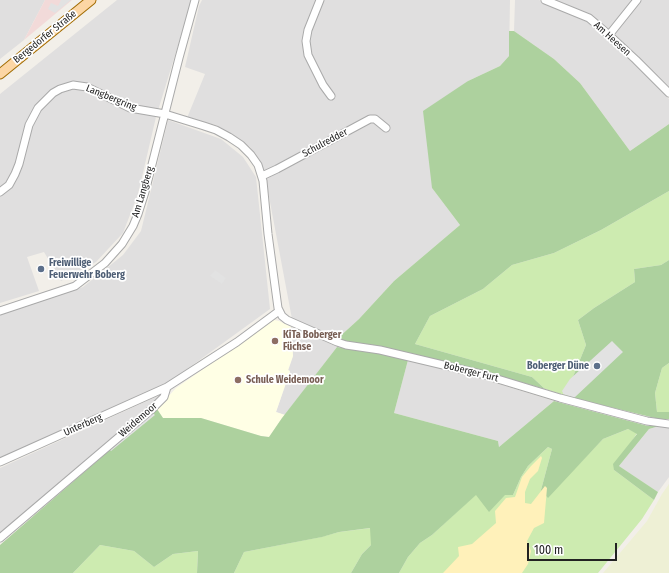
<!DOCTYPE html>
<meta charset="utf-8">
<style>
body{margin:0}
#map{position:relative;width:669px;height:573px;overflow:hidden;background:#f2efe9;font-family:"Fira Sans Condensed",sans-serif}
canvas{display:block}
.scale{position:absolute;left:527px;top:543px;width:90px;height:18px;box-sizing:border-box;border:2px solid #222;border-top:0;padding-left:5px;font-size:12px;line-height:14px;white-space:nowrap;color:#222;-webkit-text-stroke:3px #fff;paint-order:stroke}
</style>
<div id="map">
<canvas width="669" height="573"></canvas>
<div class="scale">100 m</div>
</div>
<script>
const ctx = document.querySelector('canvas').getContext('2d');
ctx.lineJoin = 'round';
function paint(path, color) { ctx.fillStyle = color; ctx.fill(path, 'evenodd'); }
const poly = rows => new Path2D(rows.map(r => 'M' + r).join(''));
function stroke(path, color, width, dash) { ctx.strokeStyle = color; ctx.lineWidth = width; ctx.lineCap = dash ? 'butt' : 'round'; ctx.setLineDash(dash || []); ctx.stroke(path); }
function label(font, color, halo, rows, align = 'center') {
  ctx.font = font + ' "Fira Sans Condensed",sans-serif'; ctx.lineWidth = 3.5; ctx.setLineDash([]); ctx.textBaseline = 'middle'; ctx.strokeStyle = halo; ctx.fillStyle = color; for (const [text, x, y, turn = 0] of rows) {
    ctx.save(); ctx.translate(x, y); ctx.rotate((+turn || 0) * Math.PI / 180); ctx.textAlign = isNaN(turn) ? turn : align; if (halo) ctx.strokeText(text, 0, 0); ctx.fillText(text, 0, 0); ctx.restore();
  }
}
paint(poly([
 [0,0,45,0,24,40,0,59],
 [117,0,192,0,156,117,138,194,123,233,96,262,61,281,44,252,27,257,39,291,0,303,0,94],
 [202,0,510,0,509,56,500,66,468,81,432,188,460,225,394,281,359,319,337,339,292,319,264,170,250,147,216,125,187,118,205,74,185,67,199,6],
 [515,0,539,0,589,21,626,56,669,99,669,124,630,151,580,83,554,59,514,31],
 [554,0,669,0,669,91,591,16],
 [168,120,221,139,243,157,256,177,270,309,161,388,0,459,0,315,83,287,123,255,141,231],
 [291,327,296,330,300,330,337,347,285,415,276,412,290,372,288,371,293,356],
 [408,360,482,379,554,401,499,447,498,441,394,413],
 [160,395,158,400,0,542,0,468],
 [659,426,669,428,669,477,658,492,619,466,649,429]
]), '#e0dfdf');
paint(poly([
 [45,0,72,0,24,40]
]), '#f2dad9');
paint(poly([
 [274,320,279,321,291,327,293,356,288,370,290,371,276,412,285,415,282,418,269,437,261,436,201,418,163,418,157,409,176,388]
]), '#ffffe5');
paint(poly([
 [669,484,669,573,603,573,647,521,662,494]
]), '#eef0d5');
paint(poly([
 [669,191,669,260,661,265,634,269,635,282,594,308,578,320,586,345,570,384,573,398,545,389,532,377,415,344,430,316,483,289,512,265,554,253,601,230],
 [669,363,669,412,657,412,655,393,662,368],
 [628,429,637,433,614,470,654,500,642,519,598,573,399,573,408,557,420,543,432,535,476,494,513,495,521,477,528,466,548,447,552,449,541,490,578,465,603,439],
 [371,528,371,545,362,554,351,573,234,573,244,552,321,537,339,532],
 [100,545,134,551,154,567,173,554,198,551,197,573,73,573]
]), '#cdebb0');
paint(poly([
 [509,31,514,31,554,59,580,83,630,151,669,124,669,191,601,230,554,253,512,265,483,289,430,316,415,344,532,377,545,389,482,371,369,346,342,341,337,339,359,319,394,281,460,225,432,188,423,111,468,81,500,66,509,56],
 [669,260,669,363,662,368,655,393,657,412,669,412,669,419,659,419,573,398,570,384,586,345,578,320,594,308,635,282,634,269,661,265],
 [337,347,378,353,408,360,394,413,498,441,499,447,554,401,648,426,659,426,649,429,619,466,658,492,654,500,614,470,613,464,637,434,628,429,603,439,548,498,541,490,552,449,548,447,528,466,521,477,513,495,505,495,489,512,476,495,432,535,420,543,408,557,399,573,351,573,362,554,371,545,370,528,339,532,322,537,244,552,234,573,197,573,198,551,173,554,154,567,134,551,100,545,73,573,0,573,0,545,157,409,163,418,201,418,261,436,269,437,282,418]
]), '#add19e');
paint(poly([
 [541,456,542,458,538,471,530,479,525,492,525,503,531,504,545,486,547,488,544,523,534,528,527,541,531,551,528,564,522,573,443,573,459,556,458,547,472,544,496,523,495,511,506,498,515,497,522,477,531,466]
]), '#fff1ba');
paint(poly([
 [61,0,71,0,55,13,48,9,51,3,58,6],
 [215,270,226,278,222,284,210,276],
 [612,341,623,352,574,398,563,394,563,393,562,391,570,379],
 [152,412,155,415,111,451,109,449]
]), '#e2e2e2');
const minor = poly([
 [320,0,308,30,306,41,308,55,323,85,331,96],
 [545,0,589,18,609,35,636,60,669,93],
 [609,35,637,0],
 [262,176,277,169,370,119,375,119,386,128],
 [0,192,9,185,15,174,19,164,29,125,38,108,53,93,60,89,73,85,87,87,130,108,165,114,204,126,216,130,229,137,241,145,251,155,258,165,263,181,268,234,278,308,282,316,287,320,337,342,346,345,380,350,481,374,560,398,647,421,669,424],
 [0,311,75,286,105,263,122,244,133,226,138,214,145,192,179,58,195,0],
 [0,462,167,387],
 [0,538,152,409,164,397,167,387,237,342,279,311]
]);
const major = poly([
 [0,74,91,0]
]);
stroke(minor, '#a9a9a9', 9);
stroke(major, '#a06b00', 11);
stroke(minor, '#fff', 7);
stroke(major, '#fcd6a4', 9);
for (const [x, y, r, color] of [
 [41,269,4,"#5c6f8a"],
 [275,341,4,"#8d6e63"],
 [597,366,4,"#5c6f8a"],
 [238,380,4,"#8d6e63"]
]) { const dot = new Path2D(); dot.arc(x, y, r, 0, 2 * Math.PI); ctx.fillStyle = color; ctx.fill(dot); stroke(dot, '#fff', 1.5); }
label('10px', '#222', '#fff', [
 ["Bergedorfer Straße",45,37,-39],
 ["Am Heesen",612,39,42],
 ["Langbergring",111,98,22],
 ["Schulredder",325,143,-28],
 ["Am Langberg",143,192,-73],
 ["Boberger Furt",471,372,14],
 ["Weidemoor",138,420,-41],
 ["Unterberg",83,425,-24]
]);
label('bold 10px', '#4e5e75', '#fff', [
 ["Freiwillige",49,263],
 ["Feuerwehr Boberg",49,275],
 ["Boberger Düne",589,366,"right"]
], 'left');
label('bold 10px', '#785e54', '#fff', [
 ["KiTa Boberger",283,335],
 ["Füchse",283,347],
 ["Schule Weidemoor",246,380]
], 'left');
</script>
